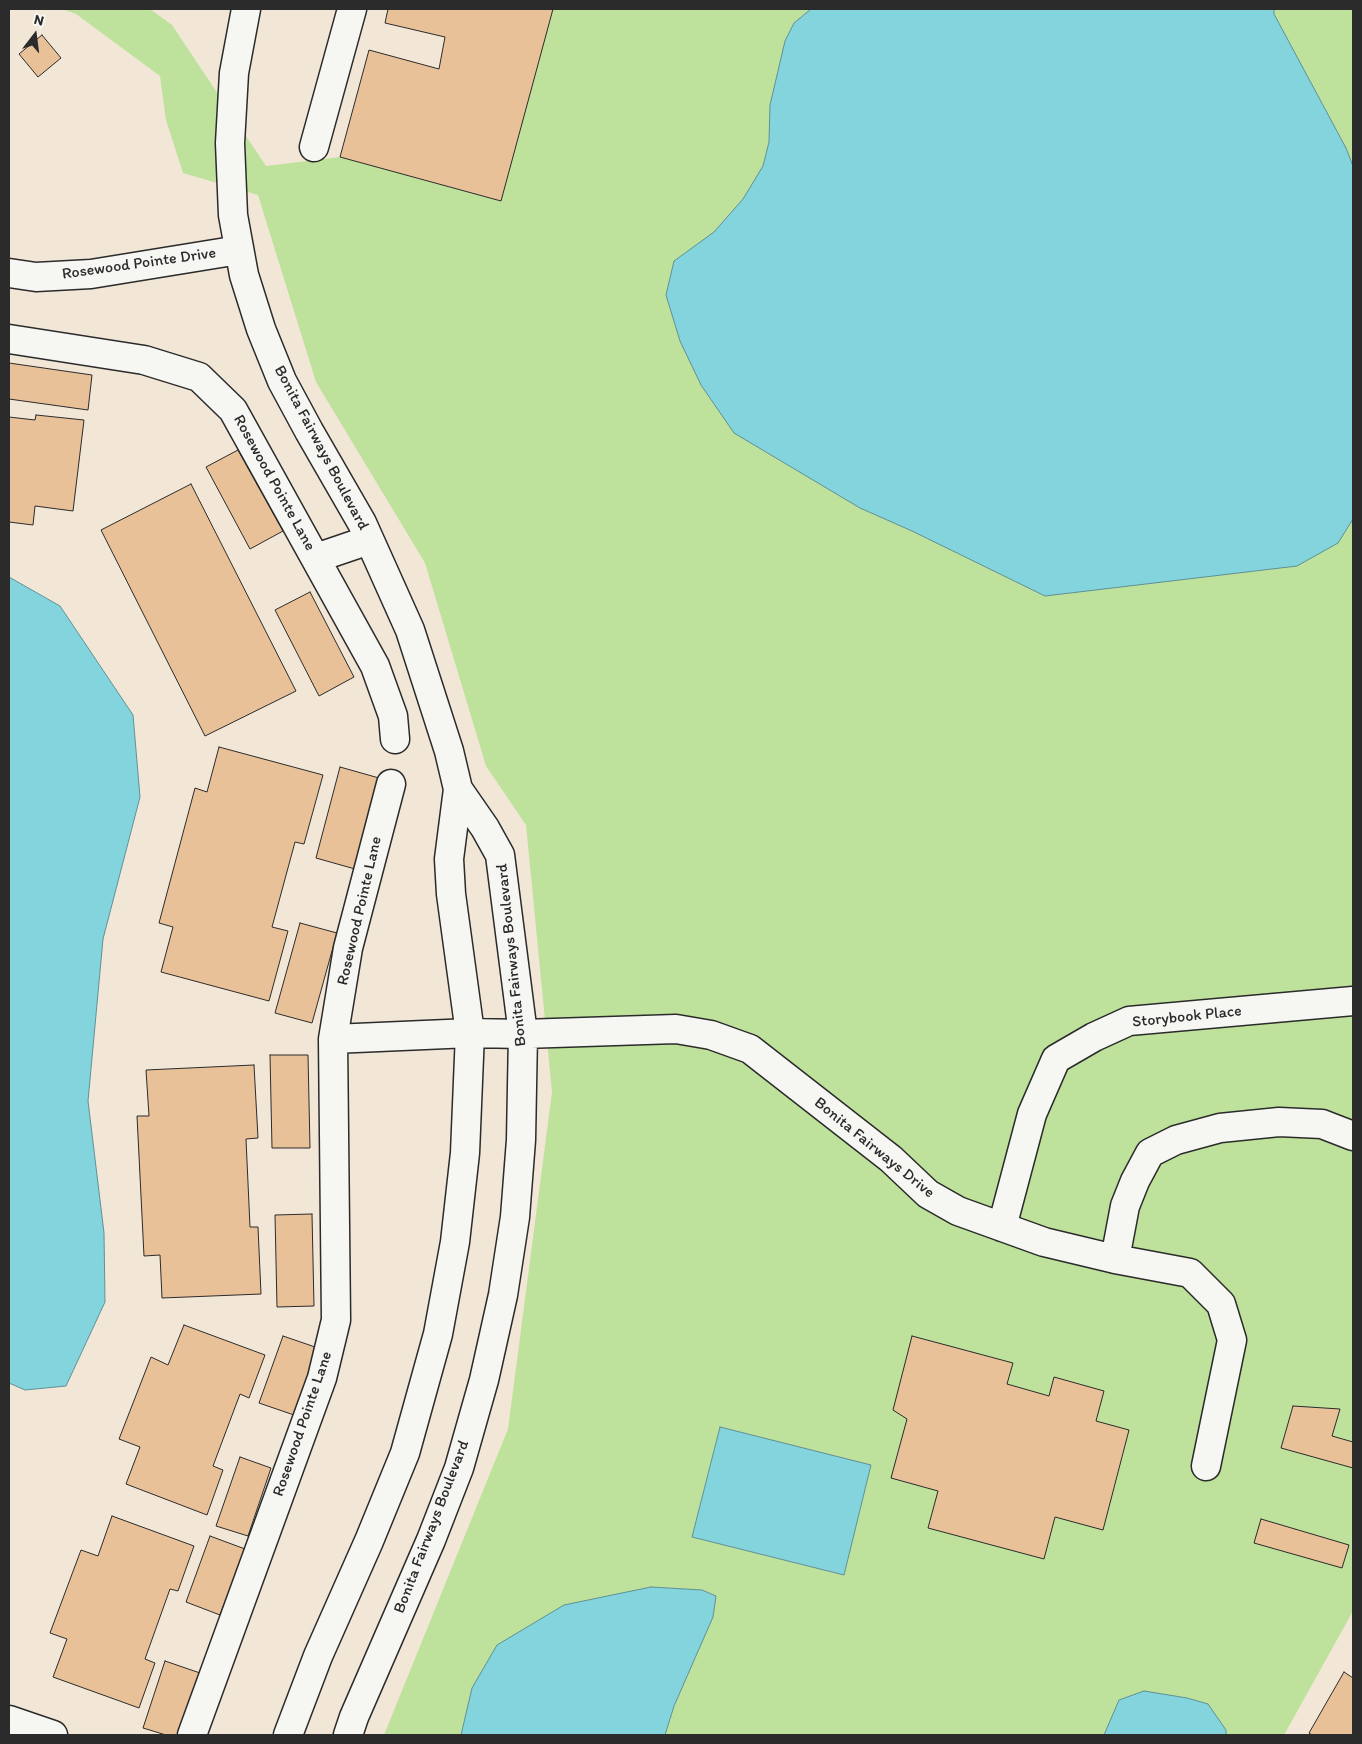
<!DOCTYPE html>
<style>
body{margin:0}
#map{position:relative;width:1362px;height:1744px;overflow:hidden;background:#f2e6d7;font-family:Itim,sans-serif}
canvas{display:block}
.frame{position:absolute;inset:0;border:10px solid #2b2b2b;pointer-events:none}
.north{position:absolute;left:10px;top:10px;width:50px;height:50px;-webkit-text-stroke:4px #f6f6f2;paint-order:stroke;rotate:15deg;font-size:14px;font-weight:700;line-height:20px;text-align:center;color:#2b2b2b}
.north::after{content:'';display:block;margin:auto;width:18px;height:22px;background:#2b2b2b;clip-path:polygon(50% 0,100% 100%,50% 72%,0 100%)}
</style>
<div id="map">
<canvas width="1362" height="1744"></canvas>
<div class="frame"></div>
<div class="north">N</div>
</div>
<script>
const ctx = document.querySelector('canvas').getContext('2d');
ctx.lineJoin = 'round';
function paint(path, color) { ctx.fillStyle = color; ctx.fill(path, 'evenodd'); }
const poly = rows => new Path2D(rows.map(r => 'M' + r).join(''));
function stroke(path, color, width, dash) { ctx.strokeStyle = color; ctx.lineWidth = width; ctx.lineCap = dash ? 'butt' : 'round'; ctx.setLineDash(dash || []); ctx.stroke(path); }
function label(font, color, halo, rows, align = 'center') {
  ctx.font = font + ' Itim,sans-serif'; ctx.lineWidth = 4; ctx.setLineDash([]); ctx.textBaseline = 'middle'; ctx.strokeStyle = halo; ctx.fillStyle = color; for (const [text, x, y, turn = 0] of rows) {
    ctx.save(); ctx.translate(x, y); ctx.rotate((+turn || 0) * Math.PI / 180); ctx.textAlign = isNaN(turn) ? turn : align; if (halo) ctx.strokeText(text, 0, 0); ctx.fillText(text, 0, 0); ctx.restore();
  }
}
paint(poly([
 [62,9,150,9,172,25,266,166,340,157,500,201,553,9,1353,9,1353,1611,1284,1735,384,1735,508,1429,552,1092,526,825,486,766,425,563,316,382,258,195,183,173,166,120,160,76,76,14]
]), '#bee29c');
const water = poly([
 [811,9,1274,9,1274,14,1346,148,1353,166,1353,519,1338,543,1297,566,1045,596,912,531,860,508,734,433,701,385,680,341,666,295,674,261,714,232,743,199,763,166,769,142,770,105,785,41,794,23,811,9],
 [9,577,60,606,133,715,140,797,103,939,88,1101,104,1233,105,1302,66,1386,25,1390,9,1383,9,577],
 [720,1427,871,1465,844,1575,692,1537,720,1427],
 [651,1587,702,1590,716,1596,713,1617,674,1706,665,1735,461,1735,472,1688,497,1645,564,1605,651,1587],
 [1144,1691,1187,1698,1208,1704,1226,1730,1226,1735,1104,1735,1119,1700,1144,1691]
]);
paint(water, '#84d4dd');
stroke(water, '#609096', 1);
const building = poly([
 [388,9,553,9,501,201,340,157,369,50,439,69,445,37,385,23,388,9],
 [42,35,61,58,38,77,19,54,42,35],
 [9,363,92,375,88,410,9,399,9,363],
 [36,415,84,420,73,511,35,506,33,525,9,522,9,417,35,420,36,415],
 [238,450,283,531,250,549,206,467,238,450],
 [191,484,296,691,205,736,101,530,191,484],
 [310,592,354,677,319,696,275,610,310,592],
 [219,747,323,775,304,844,295,842,272,927,288,931,269,1001,161,972,173,927,159,923,195,788,207,792,219,747],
 [340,767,379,778,355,869,316,858,340,767],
 [300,923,337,933,312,1023,275,1013,300,923],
 [270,1055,308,1055,310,1148,272,1148,270,1055],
 [254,1065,258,1138,246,1139,250,1227,258,1227,261,1294,162,1298,160,1255,144,1256,137,1116,149,1116,146,1070,254,1065],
 [312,1214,314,1306,277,1307,275,1215,312,1214],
 [184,1325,265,1355,249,1398,240,1394,213,1466,223,1470,207,1515,126,1484,140,1447,119,1439,151,1357,168,1365,184,1325],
 [283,1336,318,1348,294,1415,259,1403,283,1336],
 [912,1336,1013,1363,1007,1384,1049,1396,1054,1377,1104,1391,1096,1421,1129,1430,1103,1530,1055,1517,1044,1559,928,1528,938,1491,891,1478,907,1419,893,1410,912,1336],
 [1293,1406,1340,1409,1332,1436,1353,1442,1353,1468,1281,1448,1293,1406],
 [240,1457,271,1468,248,1536,216,1526,240,1457],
 [112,1516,194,1546,178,1591,170,1589,145,1659,155,1663,139,1708,53,1677,67,1639,50,1633,81,1550,98,1556,112,1516],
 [1261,1519,1349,1545,1342,1568,1254,1543,1261,1519],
 [210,1536,245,1549,220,1615,186,1602,210,1536],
 [165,1661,200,1673,179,1735,166,1735,143,1728,165,1661],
 [1344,1672,1353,1678,1353,1735,1312,1735,1309,1733,1344,1672]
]);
paint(building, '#e8c198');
stroke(building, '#2b2b2b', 1);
const minor = poly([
 [246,9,234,73,230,143,233,215,244,275,261,329,282,381,309,431,362,523,410,630,449,751,458,789,449,859,451,894,470,1033,465,1153,455,1242,438,1334,405,1453,369,1541,318,1656,288,1735],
 [314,147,352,9],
 [9,273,36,277,91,274,239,250],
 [9,339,144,360,199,377,233,410,375,666,393,716,395,739],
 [316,558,369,540],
 [391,784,348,948,333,1039,470,1033,523,1034,676,1029,711,1035,750,1049,891,1159,928,1194,958,1211,1044,1242,1115,1259,1125,1206,1135,1181,1150,1153,1176,1140,1220,1128,1279,1122,1322,1124,1353,1136],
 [1002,1227,1032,1114,1056,1059,1094,1037,1129,1021,1353,1001],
 [1115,1259,1190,1273,1221,1304,1232,1340,1206,1466],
 [9,1720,53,1735],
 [192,1735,322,1378,336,1320,333,1039],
 [348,1735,354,1717,431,1540,459,1468,484,1380,503,1295,515,1217,521,1140,523,1034,500,855,485,828,458,789]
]);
stroke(minor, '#2b2b2b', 31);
stroke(minor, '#f6f6f2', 28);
label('16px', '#2b2b2b', '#f6f6f2', [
 ["Rosewood Pointe Drive",139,264,-8],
 ["Bonita Fairways Boulevard",321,448,62],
 ["Rosewood Pointe Lane",274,483,61],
 ["Rosewood Pointe Lane",360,911,-77],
 ["Bonita Fairways Boulevard",512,955,-96],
 ["Storybook Place",1187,1017,-6],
 ["Bonita Fairways Drive",874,1148,39],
 ["Rosewood Pointe Lane",303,1424,-71],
 ["Bonita Fairways Boulevard",432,1527,-69]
]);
</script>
